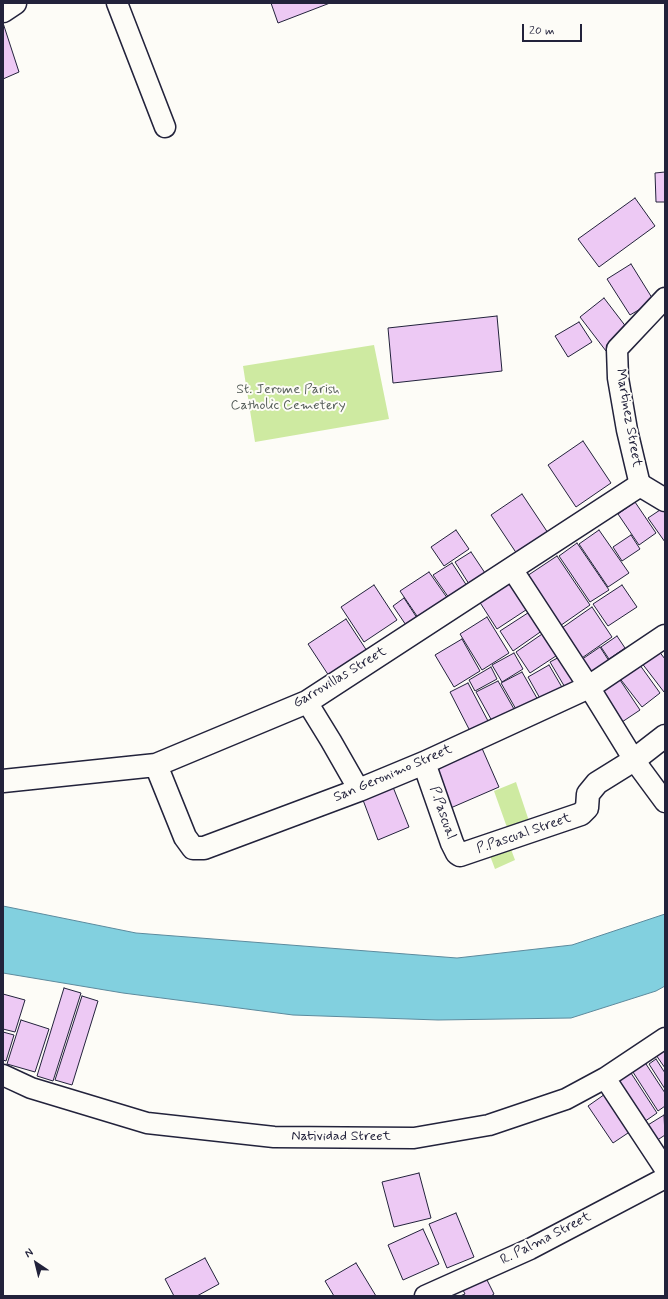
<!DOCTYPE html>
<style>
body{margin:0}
#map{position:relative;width:668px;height:1299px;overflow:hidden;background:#fdfcf7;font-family:Mynerve,sans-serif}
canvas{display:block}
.frame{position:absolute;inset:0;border:4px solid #22223b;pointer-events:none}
.north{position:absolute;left:16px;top:1243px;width:40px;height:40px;-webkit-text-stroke:3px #fdfcf7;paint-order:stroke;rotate:325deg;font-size:11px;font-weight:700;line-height:16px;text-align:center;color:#22223b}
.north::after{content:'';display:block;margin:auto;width:14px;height:18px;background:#22223b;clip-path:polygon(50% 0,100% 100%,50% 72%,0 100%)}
.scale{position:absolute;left:522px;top:24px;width:60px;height:18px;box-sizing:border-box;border:2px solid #22223b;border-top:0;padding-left:5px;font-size:12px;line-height:14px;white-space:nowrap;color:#22223b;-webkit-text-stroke:3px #fdfcf7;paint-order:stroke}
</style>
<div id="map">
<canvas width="668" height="1299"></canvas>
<div class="frame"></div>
<div class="north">N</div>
<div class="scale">20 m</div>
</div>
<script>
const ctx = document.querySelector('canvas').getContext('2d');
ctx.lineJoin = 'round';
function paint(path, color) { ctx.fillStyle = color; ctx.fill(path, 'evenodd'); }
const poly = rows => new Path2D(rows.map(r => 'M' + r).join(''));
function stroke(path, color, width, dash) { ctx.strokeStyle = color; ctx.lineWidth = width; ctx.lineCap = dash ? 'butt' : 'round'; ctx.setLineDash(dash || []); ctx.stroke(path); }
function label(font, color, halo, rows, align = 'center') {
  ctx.font = font + ' Mynerve,sans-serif'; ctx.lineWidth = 4; ctx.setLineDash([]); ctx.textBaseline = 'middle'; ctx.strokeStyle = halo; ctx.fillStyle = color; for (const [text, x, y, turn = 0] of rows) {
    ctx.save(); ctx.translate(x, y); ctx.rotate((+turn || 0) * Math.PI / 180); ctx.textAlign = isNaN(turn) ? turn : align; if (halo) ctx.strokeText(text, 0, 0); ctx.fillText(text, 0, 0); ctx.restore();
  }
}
paint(poly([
 [374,345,389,419,255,442,243,366],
 [516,782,531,827,509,833,494,791],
 [509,844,515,860,495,869,489,853]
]), '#ceeaa1');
const water = poly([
 [3,906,136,933,457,958,572,945,665,914,665,986,656,991,571,1018,438,1020,293,1015,123,993,3,973,3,906]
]);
paint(water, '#82d0df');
stroke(water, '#5c8a9d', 1);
const building = poly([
 [271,3,330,3,278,23,271,3],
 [4,26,19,72,3,79,3,27,4,26],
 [665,172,665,202,656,202,655,173,665,172],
 [635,198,655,226,599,267,578,239,635,198],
 [631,264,654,301,630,315,607,279,631,264],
 [604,298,630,332,606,351,580,317,604,298],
 [497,316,502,371,393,383,388,328,497,316],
 [579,322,592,342,568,357,555,336,579,322],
 [583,441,611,483,576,507,548,465,583,441],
 [522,494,548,533,517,554,491,515,522,494],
 [635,502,656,533,639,545,618,514,635,502],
 [663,508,665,511,665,542,648,518,663,508],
 [456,530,469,549,444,566,431,547,456,530],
 [599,530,629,573,608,587,579,544,599,530],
 [631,535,640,549,622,561,613,547,631,535],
 [577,543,609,590,590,602,559,556,577,543],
 [471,552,485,573,469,584,455,562,471,552],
 [557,556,590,605,557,628,524,578,557,556],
 [452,563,467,586,449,598,433,575,452,563],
 [429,572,448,599,419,619,400,591,429,572],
 [514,578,532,606,497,629,479,601,514,578],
 [374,585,397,620,364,642,341,607,374,585],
 [622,585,637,607,608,626,593,604,622,585],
 [404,598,419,621,408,628,393,606,404,598],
 [592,607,612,637,579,660,559,630,592,607],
 [534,609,546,628,513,651,500,631,534,609],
 [487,617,509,653,482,670,460,634,487,617],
 [346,619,367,651,329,676,308,644,346,619],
 [548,630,562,652,530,673,516,652,548,630],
 [617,636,625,648,609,659,601,647,617,636],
 [462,639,480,671,454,687,435,655,462,639],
 [600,647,609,661,590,674,581,660,600,647],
 [658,650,665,659,665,691,664,692,641,662,658,650],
 [514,653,523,669,502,682,492,665,514,653],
 [565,654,581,681,566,689,550,662,565,654],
 [637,661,660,693,642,707,618,676,637,661],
 [549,665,563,689,542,702,528,677,549,665],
 [491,667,497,679,475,691,469,680,491,667],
 [522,672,538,700,517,711,501,683,522,672],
 [618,677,640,710,619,724,597,691,618,677],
 [498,681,514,709,492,721,476,692,498,681],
 [468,683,488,721,470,731,450,692,468,683],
 [481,746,499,787,446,810,431,770,481,746],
 [393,787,409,827,378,840,363,800,393,787],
 [64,988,81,993,53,1081,37,1076,64,988],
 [3,994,25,1000,15,1032,3,1029,3,994],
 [82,996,98,1001,72,1085,55,1080,82,996],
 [21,1020,49,1029,35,1072,7,1064,21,1020],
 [3,1032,14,1035,6,1061,3,1060,3,1032],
 [665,1049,665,1068,656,1055,665,1049],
 [656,1059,665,1073,665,1089,649,1064,656,1059],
 [644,1061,665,1093,665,1106,658,1111,631,1069,644,1061],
 [629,1070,657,1113,641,1124,613,1080,629,1070],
 [608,1092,634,1129,613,1143,588,1106,608,1092],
 [664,1115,665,1135,653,1143,643,1128,664,1115],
 [419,1173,431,1218,394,1227,382,1182,419,1173],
 [456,1213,474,1257,447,1268,429,1224,456,1213],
 [423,1229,439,1264,403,1280,388,1245,423,1229],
 [205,1258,219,1284,197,1296,174,1296,165,1279,205,1258],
 [356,1263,376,1296,334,1296,325,1281,356,1263],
 [486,1278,494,1294,491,1296,460,1296,465,1294,463,1290,486,1278]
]);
paint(building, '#edc9f4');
stroke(building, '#22223b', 1);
const street = poly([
 [117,3,165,127],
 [640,485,627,430,618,378,617,349,665,298],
 [512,569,589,687,634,760,665,802],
 [307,702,331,741,359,790],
 [3,1075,31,1088,147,1123,274,1137,414,1138,489,1125,566,1099,605,1078,665,1038],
 [605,1078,665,1169],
 [425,1296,530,1249,665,1178]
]);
const secondary = poly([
 [3,11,15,3],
 [424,763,452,843,457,853,460,855,581,814,587,808,588,794,597,783,634,760,665,736],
 [156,765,185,837,193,848,204,848,359,790,424,763,589,687,665,636],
 [3,781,156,765,307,702,640,485,665,500]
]);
stroke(street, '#22223b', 23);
stroke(secondary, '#22223b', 25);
stroke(street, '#fdfcf7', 20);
stroke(secondary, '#fdfcf7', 22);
label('14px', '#565e5a', '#fdfcf7', [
 ["St. Jerome Parish",288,390],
 ["Catholic Cemetery",288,406]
]);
label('14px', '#22223b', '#fdfcf7', [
 ["Martinez Street",628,418,80],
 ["Garrovillas Street",340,678,-31],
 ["San Geronimo Street",393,774,-23],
 ["P.Pascual",442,813,71],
 ["P.Pascual Street",524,834,-19],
 ["Natividad Street",341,1137],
 ["R. Palma Street",546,1239,-27]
]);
</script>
